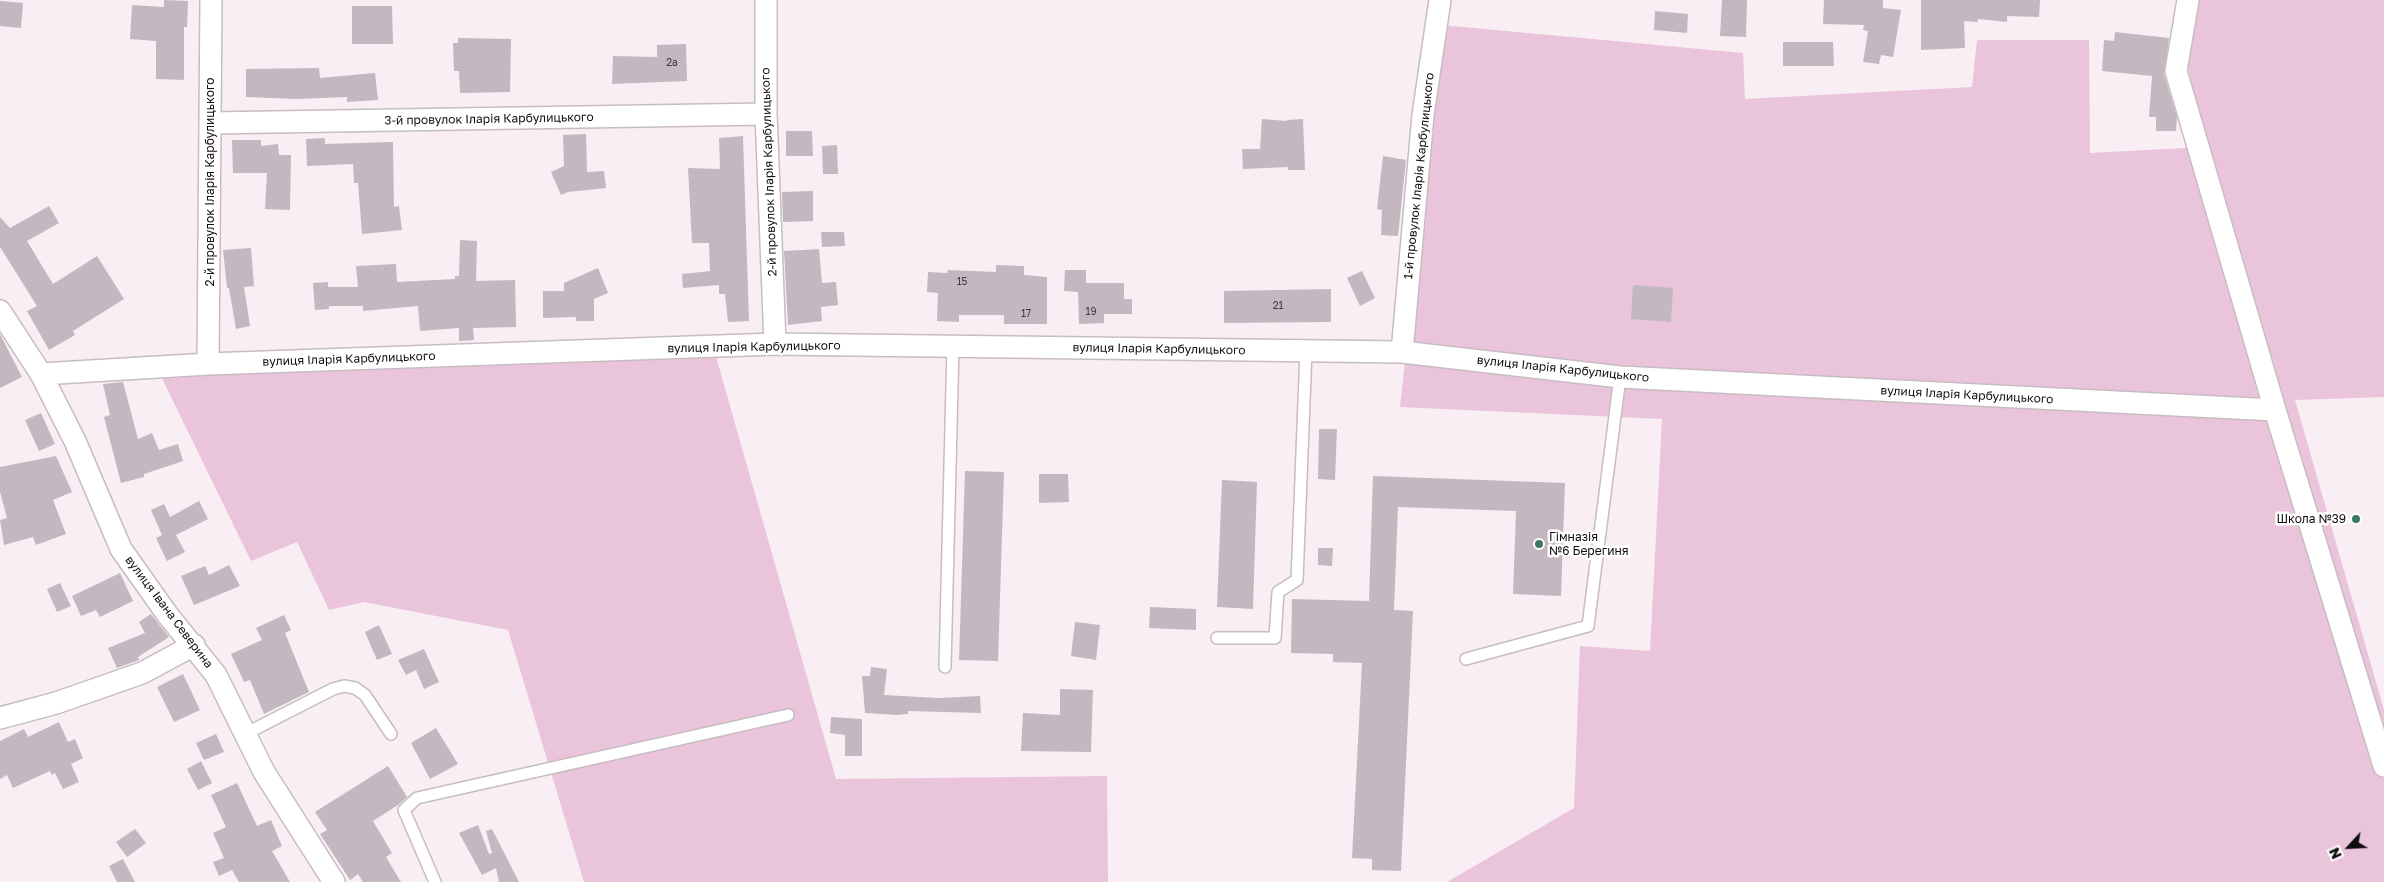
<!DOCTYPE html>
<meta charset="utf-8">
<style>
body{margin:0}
#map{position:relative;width:2384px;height:882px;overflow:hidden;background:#faeef5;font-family:"Golos Text",sans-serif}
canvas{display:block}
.north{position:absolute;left:2324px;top:822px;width:50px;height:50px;-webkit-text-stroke:4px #fff;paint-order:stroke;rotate:245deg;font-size:14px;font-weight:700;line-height:20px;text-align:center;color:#110d0f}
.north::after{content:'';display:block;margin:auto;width:18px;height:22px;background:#110d0f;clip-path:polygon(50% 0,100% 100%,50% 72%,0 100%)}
</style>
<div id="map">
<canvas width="2384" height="882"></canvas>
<div class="north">N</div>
</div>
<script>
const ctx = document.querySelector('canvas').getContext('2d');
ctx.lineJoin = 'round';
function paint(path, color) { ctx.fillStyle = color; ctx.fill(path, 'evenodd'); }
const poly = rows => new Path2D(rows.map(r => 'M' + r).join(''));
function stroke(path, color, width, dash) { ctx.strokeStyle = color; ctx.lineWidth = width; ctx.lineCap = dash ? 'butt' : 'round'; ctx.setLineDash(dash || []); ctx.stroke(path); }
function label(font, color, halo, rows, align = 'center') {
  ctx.font = font + ' "Golos Text",sans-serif'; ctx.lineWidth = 5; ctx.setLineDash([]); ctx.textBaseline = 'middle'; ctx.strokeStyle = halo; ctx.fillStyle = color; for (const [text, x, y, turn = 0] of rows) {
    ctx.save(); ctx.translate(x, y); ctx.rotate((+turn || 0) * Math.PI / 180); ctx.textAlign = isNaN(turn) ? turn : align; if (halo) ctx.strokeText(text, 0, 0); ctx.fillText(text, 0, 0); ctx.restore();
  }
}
paint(poly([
 [2196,0,2384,0,2384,397,2295,400,2384,710,2384,882,1447,882,1574,808,1580,646,1650,651,1662,419,1400,407,1442,25,1743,53,1745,99,1972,87,1977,40,2089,40,2090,153,2204,147,2187,61],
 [711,339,836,779,1107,776,1108,882,584,882,508,630,364,602,329,610,297,542,251,561,154,362]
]), '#eac4db');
paint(poly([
 [164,0,188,1,187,27,184,27,184,80,156,79,156,41,130,39,132,5,164,7],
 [1722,0,1747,0,1746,37,1720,36],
 [1824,0,1883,0,1883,8,1901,10,1893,57,1881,55,1879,64,1863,62,1868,31,1863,30,1864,25,1823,24],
 [1921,0,2040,0,2039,17,2007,16,2007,22,1978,19,1978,22,1964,21,1965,48,1921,50],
 [0,1,23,3,21,28,0,26],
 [352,6,392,6,393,44,352,44],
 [1655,11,1688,14,1687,33,1654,30],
 [2115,32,2169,38,2164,74,2177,117,2176,131,2156,131,2156,117,2149,117,2152,76,2102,71,2104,40,2114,41],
 [458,38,511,39,510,92,460,93,459,71,454,71,453,43,458,43],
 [1783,42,1833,42,1834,66,1783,66],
 [686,44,687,81,612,84,613,56,657,57,657,45],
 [319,68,320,78,375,73,378,100,347,102,347,97,297,99,246,97,246,69],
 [1262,119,1287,121,1287,120,1303,119,1305,170,1288,170,1288,167,1243,169,1242,149,1260,149],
 [786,131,812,131,813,156,786,156],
 [586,134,587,172,604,171,606,188,568,192,561,195,551,172,564,166,563,135],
 [743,136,749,321,728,322,725,294,719,294,719,285,683,288,682,274,710,271,709,243,692,243,688,168,720,169,719,138],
 [325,138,325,144,393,142,394,207,399,206,402,230,362,234,358,183,354,183,353,164,307,166,306,139],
 [232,140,261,140,261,146,278,144,279,155,291,155,290,210,265,209,267,173,233,173],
 [837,145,838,174,823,174,822,146],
 [1383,156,1406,160,1398,236,1381,235,1382,210,1377,209],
 [813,191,813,221,783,222,782,192],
 [49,206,59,223,27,241,53,284,97,256,124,299,73,331,75,335,49,350,27,311,37,306,0,247,0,217,10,228],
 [821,232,844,232,845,246,822,247],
 [460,240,477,241,476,281,515,280,516,327,473,328,474,340,459,341,459,328,420,331,418,306,363,311,363,306,329,306,329,309,315,310,313,283,328,282,328,287,358,287,356,266,396,264,397,282,455,279,455,276,459,276],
 [251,248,254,286,244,287,250,326,236,329,229,288,227,288,223,250],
 [819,249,822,283,836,282,838,305,821,307,822,321,788,325,784,251],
 [996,265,1024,266,1024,275,1047,277,1047,324,1004,324,1004,315,959,315,959,322,937,321,938,293,927,292,928,272,947,273,948,270,996,272],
 [598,268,608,293,594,299,594,321,576,321,576,317,543,318,543,291,564,291,564,283],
 [1065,270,1086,270,1086,283,1124,283,1124,299,1132,299,1132,314,1104,314,1104,323,1079,324,1078,292,1064,291],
 [1362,271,1375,298,1360,306,1347,278],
 [1633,285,1673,288,1671,322,1631,319],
 [1331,289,1331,322,1224,323,1224,291],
 [0,334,22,377,0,388],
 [123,382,138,439,152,433,159,450,178,444,183,461,144,474,144,477,121,483,104,417,110,415,103,384],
 [41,413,55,444,39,451,25,420],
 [1319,429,1337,429,1335,480,1318,479],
 [56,456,72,492,53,500,66,534,36,545,33,537,4,545,0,520,7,518,0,492,0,467],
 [965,471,1004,472,998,661,959,660],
 [1039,474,1068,474,1069,502,1039,503],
 [1373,476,1565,483,1561,596,1513,594,1516,511,1398,507,1394,610,1413,611,1401,871,1372,870,1372,859,1352,858,1362,663,1333,662,1333,654,1291,653,1292,599,1369,601],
 [1222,480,1257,482,1253,609,1217,607],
 [199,501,208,519,176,535,185,552,167,561,156,538,162,535,151,510,164,504,170,517],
 [1318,548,1333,548,1332,566,1318,565],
 [229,565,240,586,194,605,181,576,205,566,209,575],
 [120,573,133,601,100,617,96,610,81,616,72,596],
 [60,583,71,606,57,612,47,589],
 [1150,607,1196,609,1196,630,1149,628],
 [151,614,169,637,138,657,139,660,117,668,108,648,145,633,139,622],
 [284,615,291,630,285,633,309,692,264,714,250,680,244,682,231,654,262,640,256,628],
 [1075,622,1100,625,1096,660,1071,656],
 [379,625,392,654,377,660,365,632],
 [424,649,439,682,424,689,416,670,406,675,398,660],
 [871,667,887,669,884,695,938,698,980,696,981,713,908,711,908,714,897,715,865,713,862,676,870,676],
 [183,674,200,710,174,722,157,687],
 [1060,689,1093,690,1091,752,1021,751,1023,713,1060,715],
 [831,717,862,719,862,756,845,756,845,735,830,733],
 [59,722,68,742,75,739,83,758,71,764,79,782,63,789,55,773,52,775,50,771,13,788,7,775,0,779,0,741,24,729,28,737],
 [436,728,458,764,430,779,411,743],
 [216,734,224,752,204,760,196,743],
 [201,761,212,783,198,790,187,769],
 [388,766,407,797,398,805,373,821,392,853,386,857,401,882,363,882,358,874,350,880,320,834,327,830,315,812],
 [237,783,257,826,271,820,282,846,272,851,290,882,239,882,232,870,219,876,213,862,224,858,213,833,226,827,211,795],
 [478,825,489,854,492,853,486,831,492,829,519,882,499,882,496,868,482,875,459,833],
 [135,829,146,843,127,857,116,842],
 [123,859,135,882,117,882,109,866]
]), '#c3b8bf');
const lane = poly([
 [1217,638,1275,638,1278,592,1297,580,1306,351],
 [1466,659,1588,626,1620,377],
 [945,667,953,346],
 [247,733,333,689,344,686,355,688,365,695,391,734],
 [435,882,404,810,417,798,788,715]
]);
const street = poly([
 [766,0,766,114,775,344],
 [2188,0,2176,71,2275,410,2384,766],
 [211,123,766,114],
 [0,311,41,374,75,441,121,549,167,614,216,675,264,772,334,882],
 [1402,352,1423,115,1440,0],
 [208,364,211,0],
 [41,374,208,364,775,344,1402,352,1620,377,2275,410],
 [0,718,56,703,142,673,194,645]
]);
stroke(lane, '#c8bcc3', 14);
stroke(street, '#c8bcc3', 24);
stroke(lane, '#fff', 11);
stroke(street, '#fff', 21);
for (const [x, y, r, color] of [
 [2356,519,5,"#3a7864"],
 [1539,544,5,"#3a7864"]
]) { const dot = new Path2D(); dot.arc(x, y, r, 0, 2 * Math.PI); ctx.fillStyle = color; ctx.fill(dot); stroke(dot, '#fff', 2); }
label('10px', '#3e383b', null, [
 ["2а",672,63],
 ["15",962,282],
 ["21",1278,306],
 ["19",1091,312],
 ["17",1026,314]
]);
label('12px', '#110d0f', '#fff', [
 ["3-й провулок Іларія Карбулицького",489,119,-1],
 ["2-й провулок Іларія Карбулицького",769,172,-92],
 ["1-й провулок Іларія Карбулицького",1419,176,-84],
 ["2-й провулок Іларія Карбулицького",210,182,-90],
 ["вулиця Іларія Карбулицького",754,347,-1],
 ["вулиця Іларія Карбулицького",1159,349,1],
 ["вулиця Іларія Карбулицького",349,359,-2],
 ["вулиця Іларія Карбулицького",1563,369,6],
 ["вулиця Іларія Карбулицького",1967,395,3],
 ["вулиця Івана Северина",169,612,53]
]);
label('12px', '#110d0f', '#fff', [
 ["Школа №39",2346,519],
 ["Гімназія",1549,537,"left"],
 ["№6 Берегиня",1549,551,"left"]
], 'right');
</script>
